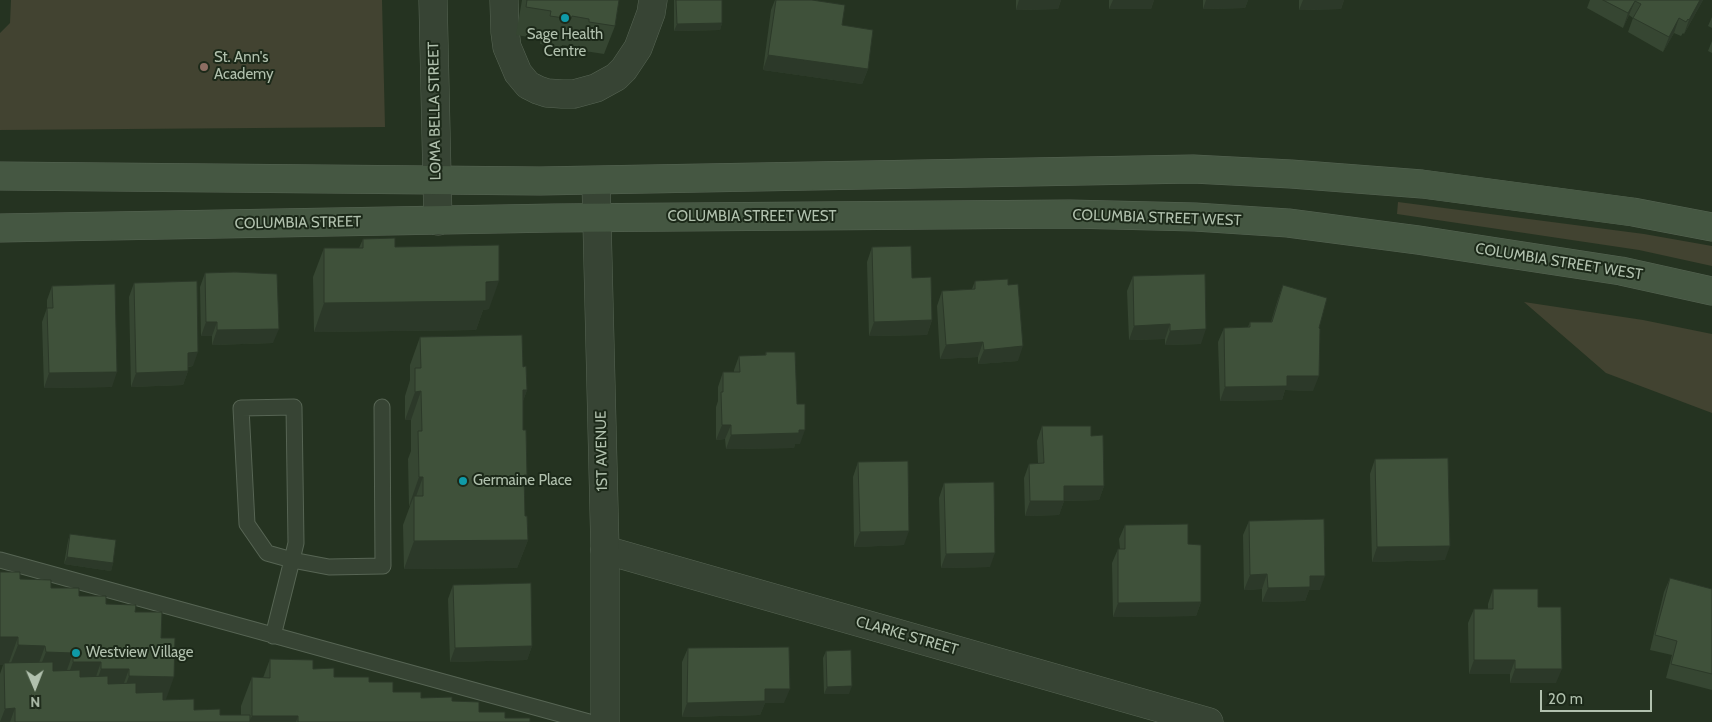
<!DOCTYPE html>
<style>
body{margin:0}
#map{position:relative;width:1712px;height:722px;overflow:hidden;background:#253321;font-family:Cabin,sans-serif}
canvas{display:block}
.north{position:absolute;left:10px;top:662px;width:50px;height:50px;-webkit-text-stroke:4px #1c2919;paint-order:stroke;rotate:179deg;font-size:14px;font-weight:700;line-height:20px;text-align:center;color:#b1c1ae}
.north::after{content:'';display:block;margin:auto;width:18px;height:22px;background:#b1c1ae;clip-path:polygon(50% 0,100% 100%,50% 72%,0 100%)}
.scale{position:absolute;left:1540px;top:690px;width:112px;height:22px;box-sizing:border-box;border:2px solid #b1c1ae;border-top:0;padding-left:6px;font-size:15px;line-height:18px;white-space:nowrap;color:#b1c1ae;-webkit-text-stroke:4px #1c2919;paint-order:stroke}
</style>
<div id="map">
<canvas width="1712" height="722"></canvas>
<div class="north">N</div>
<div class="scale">20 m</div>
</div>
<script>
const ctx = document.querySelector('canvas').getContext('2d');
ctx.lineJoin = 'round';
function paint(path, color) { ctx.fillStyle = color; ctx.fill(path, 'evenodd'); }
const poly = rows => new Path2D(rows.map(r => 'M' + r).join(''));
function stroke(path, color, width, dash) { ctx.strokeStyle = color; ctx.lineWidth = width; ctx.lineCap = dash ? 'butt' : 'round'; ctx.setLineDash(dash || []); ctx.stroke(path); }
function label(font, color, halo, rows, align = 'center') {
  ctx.font = font + ' Cabin,sans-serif'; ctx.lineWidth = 4; ctx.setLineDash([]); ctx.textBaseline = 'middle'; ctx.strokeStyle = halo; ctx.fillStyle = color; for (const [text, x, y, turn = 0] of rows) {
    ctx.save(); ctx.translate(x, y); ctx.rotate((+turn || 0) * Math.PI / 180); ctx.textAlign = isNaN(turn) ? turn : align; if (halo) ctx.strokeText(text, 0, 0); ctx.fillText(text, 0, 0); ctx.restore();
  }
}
paint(poly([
 [11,0,382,0,385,127,0,130,0,33,10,23],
 [1398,202,1644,234,1712,246,1712,266,1639,250,1397,214],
 [1524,302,1643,320,1712,334,1712,413,1606,373]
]), '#424331');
const service = poly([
 [0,560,589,722],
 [273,636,292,560,296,543,294,407,241,408,247,524,267,553,292,560,329,567,383,566,382,407]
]);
const minor = poly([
 [433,0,438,221],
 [504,0,505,32,507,47,518,73,528,85,538,90,547,93,562,94,574,94,596,88,616,77,624,69,638,48,651,13,653,0],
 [605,550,1209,722]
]);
const tertiary = poly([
 [596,181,605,550,605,722]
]);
const secondary = poly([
 [0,176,540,181,1193,169,1291,174,1422,184,1633,212,1712,227],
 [0,228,555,218,1070,214,1195,217,1288,223,1418,240,1621,271,1712,291]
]);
stroke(service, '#576554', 17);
stroke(minor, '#576554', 29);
stroke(tertiary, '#576554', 29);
stroke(secondary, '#576554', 29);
stroke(service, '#374434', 15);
stroke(minor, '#374434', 28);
stroke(tertiary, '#374434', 28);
stroke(secondary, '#455742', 28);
paint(poly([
 [522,0,619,0,615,26,604,54,578,50,578,47,562,45,561,48,540,44,541,39,516,35],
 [674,0,722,0,722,23,720,30,674,31],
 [775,0,812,0,842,25,868,69,862,84,763,70,771,10],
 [1016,0,1061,0,1058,9,1016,10],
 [1109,0,1154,0,1151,9,1109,9],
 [1203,0,1248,0,1245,8,1203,9],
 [1299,0,1344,0,1341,9,1299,10],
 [1590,0,1703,0,1684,34,1683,33,1681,36,1674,33,1663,52,1628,32,1633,18,1629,15,1623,28,1587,8],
 [1712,17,1712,28,1708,26],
 [1712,41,1712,53,1708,51],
 [363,239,395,247,489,309,483,310,476,330,314,332,313,277,324,248,359,248],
 [872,247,912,278,932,320,927,335,869,336,867,262],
 [205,273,273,343,212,345,212,336,201,336,200,287],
 [1133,276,1201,344,1165,345,1165,339,1129,340,1127,291],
 [975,281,1018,361,978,364,978,357,940,359,937,306,942,291,972,289],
 [134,283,193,366,188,367,188,371,183,385,131,387,129,297],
 [1283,285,1319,328,1313,391,1285,390,1282,400,1220,401,1218,342,1224,328,1248,327,1250,322,1271,322,1278,299],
 [52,286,112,387,44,388,42,322,47,308,47,300],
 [420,337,523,367,527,390,523,401,523,430,527,475,524,483,525,516,528,540,517,568,404,569,403,525,410,506,409,506,408,459,411,451,411,420,405,420,405,396,410,380,410,365],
 [766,352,797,404,800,444,795,444,794,448,726,449,725,439,716,440,716,407,718,401,718,387,723,372,734,372,734,370,739,356,765,355],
 [1042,426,1091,436,1104,486,1099,500,1064,501,1059,515,1025,516,1024,478,1029,464,1038,463,1037,441],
 [1375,459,1445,560,1372,562,1370,474],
 [858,462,904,545,854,547,853,477],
 [944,483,990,567,941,568,939,498],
 [1249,521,1320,590,1309,590,1305,601,1262,602,1262,589,1244,590,1243,535],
 [1125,525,1188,544,1201,602,1196,616,1113,617,1112,563,1118,549,1120,549,1119,539],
 [70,534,113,563,111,571,64,564,68,541],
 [1670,578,1712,589,1712,690,1666,678,1672,655,1650,650,1664,592],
 [20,579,106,604,135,612,161,638,166,700,194,710,220,715,241,715,241,706,252,677,263,678,270,659,313,669,334,677,369,682,393,692,421,698,452,701,479,712,505,718,530,722,0,722,0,674,3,665],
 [453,585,532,646,527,660,450,662,448,599],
 [1493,589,1538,607,1556,683,1510,683,1510,674,1469,674,1468,623,1474,609,1488,609,1488,604],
 [688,648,784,703,765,703,760,715,682,717,682,662],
 [826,651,849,694,824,694,823,658]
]), '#364632');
paint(poly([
 [1019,0,1061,0,1058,9,1016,10],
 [1113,0,1154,0,1151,9,1109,9],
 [1206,0,1248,0,1245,8,1203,9],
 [1303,0,1344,0,1341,9,1299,10],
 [1700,0,1703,0,1684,34,1689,20],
 [1635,1,1629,15,1623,28,1628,13],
 [1679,18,1674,33,1663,52,1669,37],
 [722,23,720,30,674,31,677,24],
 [768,55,868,69,862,84,763,70],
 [499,281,489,309,483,310,476,330,314,332,324,303],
 [932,320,927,335,869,336,874,322],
 [206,322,217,322,212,336,201,336],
 [1170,324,1165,339,1129,340,1134,326],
 [279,329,273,343,212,345,217,330],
 [1206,329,1201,344,1165,345,1170,331],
 [983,342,978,357,940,359,946,345],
 [1023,346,1018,361,978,364,984,350],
 [198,352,193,366,182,367,188,353],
 [188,371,183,385,131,387,136,373],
 [117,372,112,387,44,388,49,373],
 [1287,376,1319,376,1313,391,1285,390,1282,400,1220,401,1225,387],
 [523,390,527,390,516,419],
 [421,391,411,420,405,420,415,392],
 [722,425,731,425,725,439,716,440],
 [799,430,805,430,800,444,795,444,794,448,726,449,731,435],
 [524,475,527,475,517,503],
 [419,477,423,477,414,502,414,496,410,506,409,506],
 [1064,486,1104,486,1099,500,1059,501],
 [1030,501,1064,501,1059,515,1025,516],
 [909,531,904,545,854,547,860,532],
 [528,540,517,568,404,569,414,541],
 [1450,546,1445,560,1372,562,1377,547],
 [995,553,990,567,941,568,946,554],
 [67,557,113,563,111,571,64,564],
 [1267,574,1262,589,1244,590,1250,575],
 [1310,576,1325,576,1320,590,1309,590,1305,601,1262,602,1268,588],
 [1201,602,1196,616,1113,617,1118,603],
 [0,637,18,637,8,665,4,663,3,665,0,665],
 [18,645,45,646,35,674,7,673],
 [532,646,527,660,450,662,455,648],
 [46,652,73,653,63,681,35,680],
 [1474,660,1515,660,1510,674,1469,674],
 [73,662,101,662,91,691,63,690],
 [101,669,129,669,119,697,91,698],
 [1515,669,1562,669,1556,683,1510,683],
 [129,676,174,677,164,705,119,704],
 [852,686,849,694,824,694,827,687],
 [765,689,790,689,784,703,765,703,760,715,682,717,687,703],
 [15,708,10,722,0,722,5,709],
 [252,716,298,716,296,722,249,722]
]), '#2c3929');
const building = poly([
 [527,0,619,0,615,26,589,22,589,19,572,16,571,19,550,16,551,11,526,7,527,0],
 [676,0,722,0,722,23,677,24,676,0],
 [776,0,812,0,845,5,842,25,873,30,868,69,768,55,776,0],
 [1603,0,1700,0,1689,20,1688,19,1686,22,1679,18,1669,37,1633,18,1641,4,1635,1,1628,13,1603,0],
 [395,238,395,247,499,245,499,281,486,282,486,301,324,303,324,248,363,248,363,239,395,238],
 [911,246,912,278,931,277,932,320,874,322,872,247,911,246],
 [235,272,277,274,279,329,217,330,217,322,206,322,205,273,235,272],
 [1205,274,1206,329,1170,331,1170,324,1134,326,1133,276,1205,274],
 [1008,279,1008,285,1018,284,1023,346,984,350,983,342,946,345,942,291,975,289,975,281,1008,279],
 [197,281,198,352,188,353,188,371,136,373,134,283,197,281],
 [115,284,117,372,49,373,47,308,53,308,52,286,115,284],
 [1283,285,1327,298,1319,328,1320,329,1319,376,1287,376,1287,386,1225,387,1224,328,1250,327,1250,322,1272,322,1283,285],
 [522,335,523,367,526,366,527,390,523,390,523,430,526,430,527,475,524,475,525,516,527,516,528,540,414,541,414,496,423,496,423,477,419,477,418,431,422,431,421,391,415,392,415,368,421,368,420,337,522,335],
 [766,352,795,352,797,404,805,404,805,430,799,430,799,433,731,435,731,425,722,425,721,392,723,392,723,372,740,372,739,356,766,355,766,352],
 [1042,426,1091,426,1091,436,1103,435,1104,486,1064,486,1064,501,1030,501,1029,464,1044,463,1042,426],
 [1448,458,1450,546,1377,547,1375,459,1448,458],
 [908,461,909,531,860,532,858,462,908,461],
 [994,482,995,553,946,554,944,483,994,482],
 [1324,519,1325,576,1310,576,1310,587,1268,588,1267,574,1250,575,1249,521,1324,519],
 [1188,524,1188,544,1201,545,1201,602,1118,603,1118,549,1125,549,1125,525,1188,524],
 [70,534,116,540,113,563,67,557,70,534],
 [0,572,20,572,20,579,51,580,51,588,79,588,79,596,106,596,106,604,136,605,135,612,162,612,161,638,175,638,174,677,129,676,129,669,101,669,101,662,73,662,73,653,46,652,45,646,18,645,18,637,0,637,0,572],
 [1670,578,1712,589,1712,674,1671,664,1677,641,1655,635,1670,578],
 [531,583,532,646,455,648,453,585,531,583],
 [1493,589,1538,589,1538,607,1561,607,1562,669,1515,669,1515,660,1474,660,1474,609,1493,609,1493,589],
 [789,647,790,689,765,689,765,701,687,703,688,648,789,647],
 [851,650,852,686,827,687,826,651,851,650],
 [270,659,313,660,313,669,334,668,334,677,369,677,369,682,393,682,393,692,421,692,421,698,452,697,452,701,479,702,479,712,505,712,505,718,530,718,530,722,298,722,298,716,252,716,252,677,270,678,270,659],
 [53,662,53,671,80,670,80,677,108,676,108,684,136,683,136,693,163,692,163,700,194,699,194,710,220,709,220,715,250,715,250,722,264,722,15,722,15,708,5,709,4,663,53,662]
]);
paint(building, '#3f513a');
stroke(building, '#2c3929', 1);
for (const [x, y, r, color] of [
 [565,18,5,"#0f9aa8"],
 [204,67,5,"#8d6e63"],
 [463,481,5,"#0f9aa8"],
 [76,653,5,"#0f9aa8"]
]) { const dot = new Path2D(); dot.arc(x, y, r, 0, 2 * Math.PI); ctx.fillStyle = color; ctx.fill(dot); stroke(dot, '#1c2919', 2); }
label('15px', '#b1c1ae', '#1c2919', [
 ["Sage Health",565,35,"center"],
 ["Centre",565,52,"center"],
 ["St. Ann's",214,58],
 ["Academy",214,75],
 ["Germaine Place",473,481],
 ["Westview Village",86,653]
], 'left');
label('15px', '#b1c1ae', '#1c2919', [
 ["LOMA BELLA STREET",435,111,-91],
 ["COLUMBIA STREET WEST",752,217],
 ["COLUMBIA STREET WEST",1157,218,2],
 ["COLUMBIA STREET",298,223,-1],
 ["COLUMBIA STREET WEST",1559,262,9],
 ["1ST AVENUE",602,451,-91],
 ["CLARKE STREET",907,636,16]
]);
</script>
